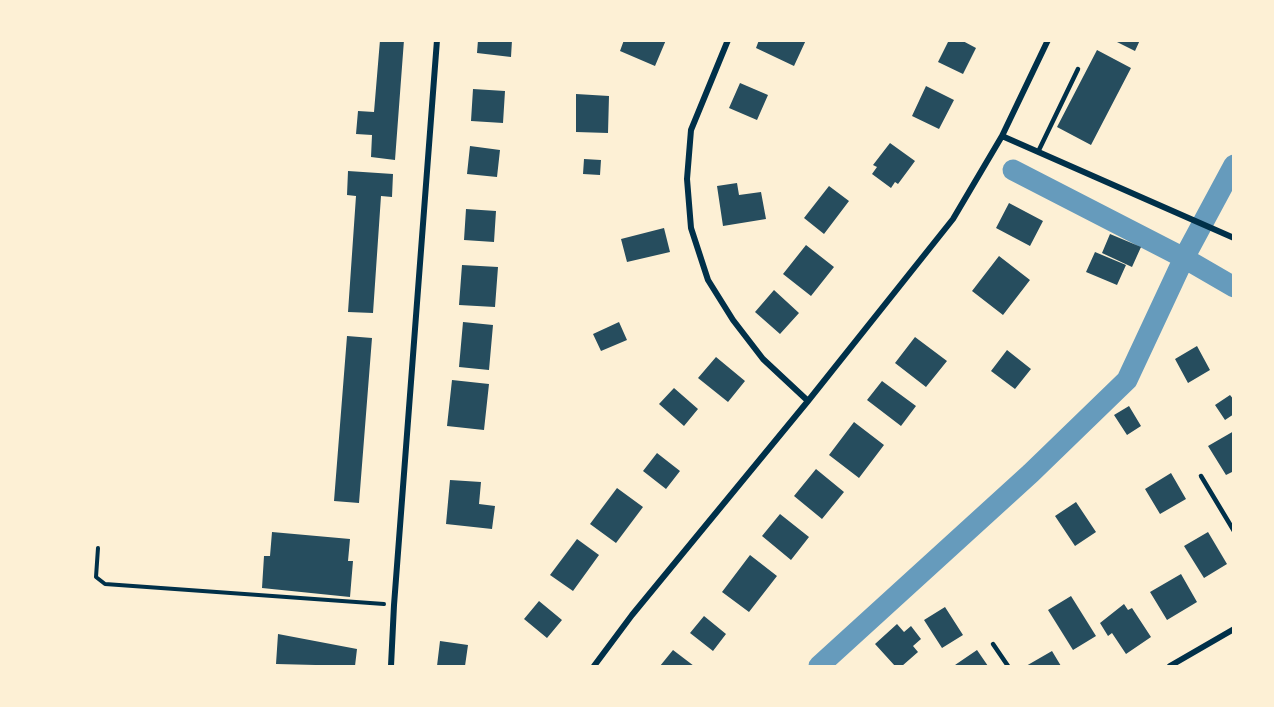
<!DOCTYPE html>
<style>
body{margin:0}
#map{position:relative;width:1274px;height:707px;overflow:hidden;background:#fdf0d5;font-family:"Noto Sans",sans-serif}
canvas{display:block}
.frame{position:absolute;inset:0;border:42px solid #fdf0d5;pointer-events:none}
</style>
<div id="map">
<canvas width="1274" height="707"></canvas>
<div class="frame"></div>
</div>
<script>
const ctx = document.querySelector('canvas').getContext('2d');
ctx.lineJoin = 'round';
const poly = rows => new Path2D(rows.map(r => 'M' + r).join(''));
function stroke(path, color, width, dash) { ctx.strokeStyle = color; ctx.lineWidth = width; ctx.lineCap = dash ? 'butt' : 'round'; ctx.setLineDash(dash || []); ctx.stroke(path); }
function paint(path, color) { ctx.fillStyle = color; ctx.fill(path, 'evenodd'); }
stroke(poly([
 [1013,170,1184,258,1234,287],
 [819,666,1031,473,1127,380,1184,258,1234,165]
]), '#669bbc', 21);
paint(poly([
 [380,40,404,40,395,160,371,157,372,135,356,134,358,111,374,112],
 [478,40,512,40,511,57,477,53],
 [624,40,666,40,655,66,620,51],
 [759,40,806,40,794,66,756,48],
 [949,40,961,40,976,48,963,74,938,62],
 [1113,40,1140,40,1135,51],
 [1097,50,1131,68,1091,145,1057,127],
 [740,83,768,95,757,120,729,108],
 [926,86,954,100,939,129,912,116],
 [473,89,505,91,503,123,471,121],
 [576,94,609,96,608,133,576,132],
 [890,143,915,161,898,184,895,182,891,188,872,174,877,167,873,165],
 [470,146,500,150,497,177,467,174],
 [584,159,601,160,600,175,583,174],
 [348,171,393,174,392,197,381,196,373,313,348,312,356,196,347,195],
 [737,183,739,195,761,192,766,219,723,226,717,186],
 [829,186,849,201,824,234,804,218],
 [1009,203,1043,221,1030,246,996,228],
 [466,209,496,211,494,242,464,240],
 [664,228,670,252,627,262,621,239],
 [1110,234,1141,247,1132,267,1102,253],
 [806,245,834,267,811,296,783,274],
 [1095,252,1126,265,1117,285,1086,272],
 [999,256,1030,280,1003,315,972,291],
 [462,265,498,267,495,307,459,305],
 [774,290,799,313,780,334,755,312],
 [463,322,493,325,489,370,459,367],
 [619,322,627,340,601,351,593,334],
 [347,336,372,338,359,503,334,501],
 [915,337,947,361,926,387,895,363],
 [1197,346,1210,370,1188,383,1175,359],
 [1007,350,1031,369,1015,389,991,371],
 [716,357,745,381,728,402,698,378],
 [452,380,489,384,484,430,447,426],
 [882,381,916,406,901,426,867,400],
 [674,388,698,409,684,426,659,404],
 [1230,395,1234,400,1234,414,1225,420,1215,405],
 [1129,406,1141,426,1127,435,1114,415],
 [854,422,884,445,859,478,829,455],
 [1234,431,1234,471,1226,475,1208,446],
 [657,453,680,471,666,489,643,471],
 [816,469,844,492,822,519,794,496],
 [1171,473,1186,499,1160,514,1145,489],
 [450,480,481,482,479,504,495,506,492,529,446,524],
 [617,488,643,507,616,543,590,524],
 [1076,502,1096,532,1075,546,1055,516],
 [780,514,809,537,791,560,762,536],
 [272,532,350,539,348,561,353,561,350,597,262,588,264,556,270,556],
 [1208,532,1227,564,1204,578,1184,546],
 [577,539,599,555,573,591,550,575],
 [750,555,777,576,749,612,722,592],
 [1181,574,1197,602,1167,620,1150,592],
 [1071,596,1096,636,1073,650,1048,610],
 [539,601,562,620,547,638,524,619],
 [1124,604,1128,610,1132,608,1151,637,1126,654,1112,633,1108,636,1100,623],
 [945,607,963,635,942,648,924,620],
 [704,616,726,634,713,651,690,633],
 [897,624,904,632,911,626,921,639,913,646,918,652,902,666,895,666,875,644],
 [278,634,357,649,355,666,276,664],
 [440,641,468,645,465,666,437,666],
 [673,650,694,666,660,666],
 [977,650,988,666,956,666,955,665],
 [1052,651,1061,666,1026,666]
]), '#264d5e');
stroke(poly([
 [98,548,96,577,105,584,384,604]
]), '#003049', 4);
stroke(poly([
 [1038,152,1078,69],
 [1201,476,1234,531],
 [993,644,1008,666]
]), '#003049', 4.5);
stroke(poly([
 [728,40,691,130,687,179,691,228,708,280,733,320,763,359,808,401],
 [1002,136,1234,238],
 [391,666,394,605,437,40],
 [594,666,632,615,808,401,953,219,1002,136,1048,40],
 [1170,666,1234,629]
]), '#003049', 6);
</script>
